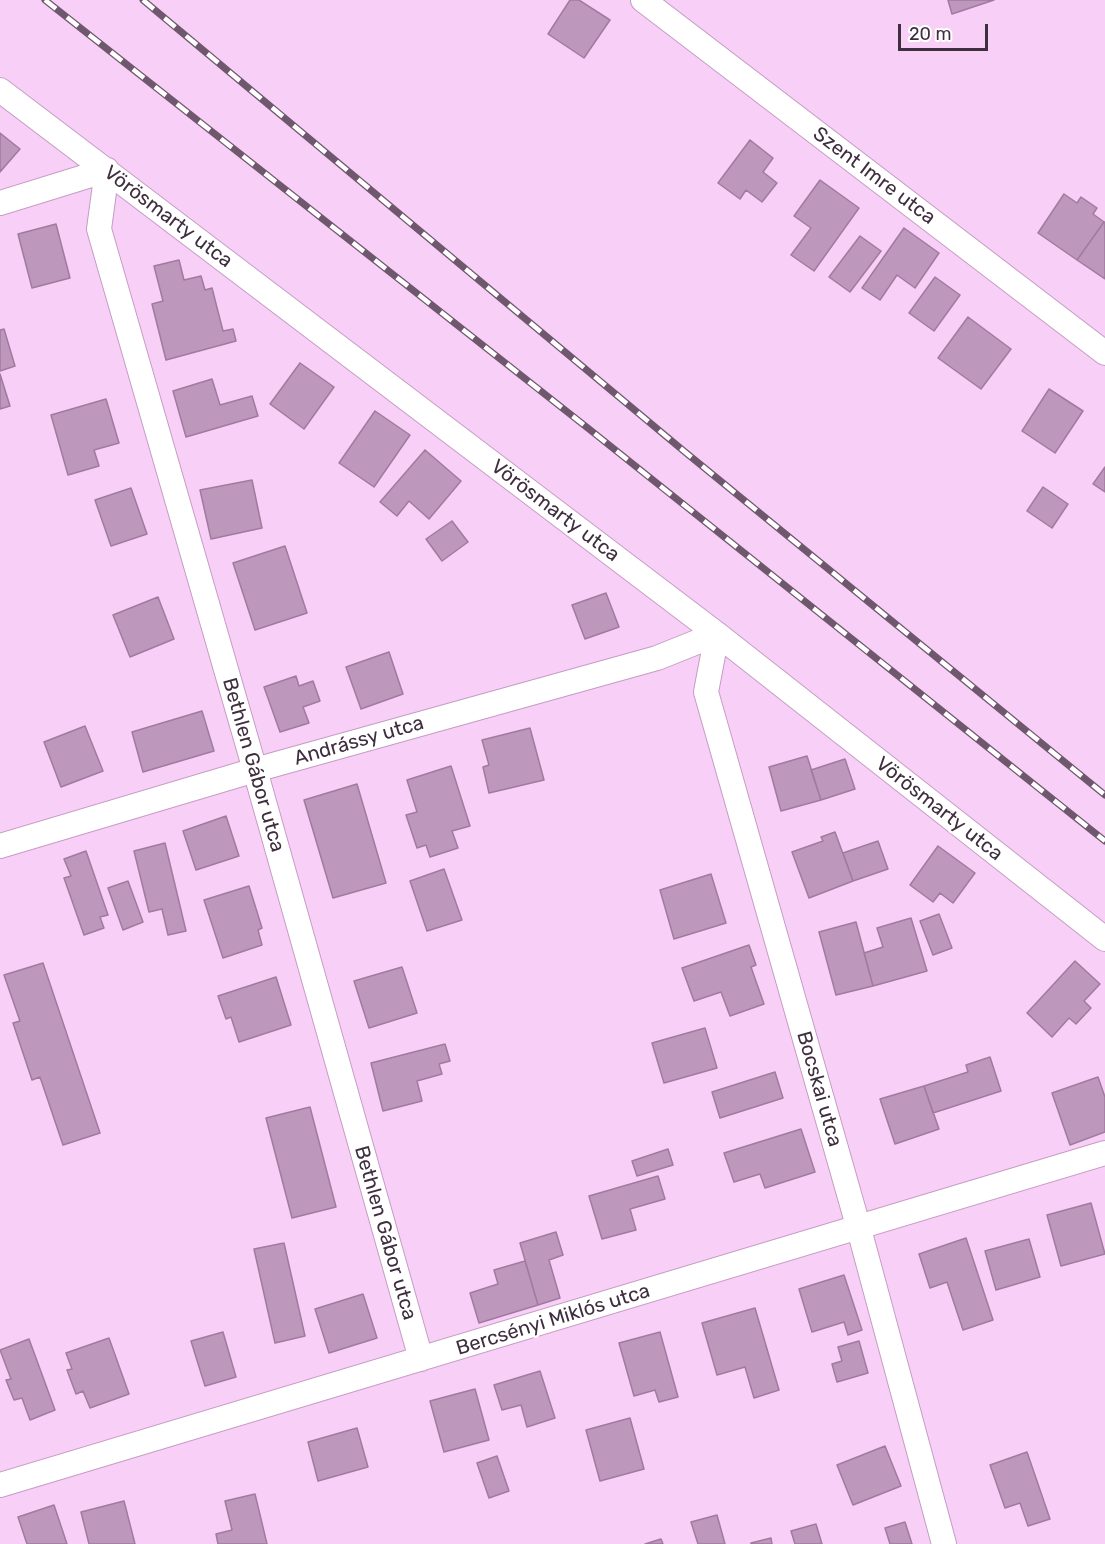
<!DOCTYPE html>
<meta charset="utf-8">
<style>
body{margin:0}
#map{position:relative;width:1105px;height:1544px;overflow:hidden;background:#f8cff6;font-family:Rubik,sans-serif}
canvas{display:block}
.scale{position:absolute;left:898px;top:24px;width:90px;height:27px;box-sizing:border-box;border:3px solid #3e2e3e;border-top:0;padding-left:8px;font-size:18px;line-height:21px;white-space:nowrap;color:#3e2e3e;-webkit-text-stroke:4px #fff;paint-order:stroke}
</style>
<div id="map">
<canvas width="1105" height="1544"></canvas>
<div class="scale">20 m</div>
</div>
<script>
const ctx = document.querySelector('canvas').getContext('2d');
ctx.lineJoin = 'round';
function paint(path, color) { ctx.fillStyle = color; ctx.fill(path, 'evenodd'); }
const poly = rows => new Path2D(rows.map(r => 'M' + r).join(''));
function stroke(path, color, width, dash) { ctx.strokeStyle = color; ctx.lineWidth = width; ctx.lineCap = dash ? 'butt' : 'round'; ctx.setLineDash(dash || []); ctx.stroke(path); }
function label(font, color, halo, rows, align = 'center') {
  ctx.font = font + ' Rubik,sans-serif'; ctx.lineWidth = 5; ctx.setLineDash([]); ctx.textBaseline = 'middle'; ctx.strokeStyle = halo; ctx.fillStyle = color; for (const [text, x, y, turn = 0] of rows) {
    ctx.save(); ctx.translate(x, y); ctx.rotate((+turn || 0) * Math.PI / 180); ctx.textAlign = isNaN(turn) ? turn : align; if (halo) ctx.strokeText(text, 0, 0); ctx.fillText(text, 0, 0); ctx.restore();
  }
}
const building = poly([
 [570,0,579,0,610,20,584,58,548,34,570,0],
 [948,0,994,0,952,14,948,0],
 [0,133,20,149,0,172,0,133],
 [750,140,773,158,763,172,777,183,762,202,746,190,740,199,718,183,750,140],
 [820,180,859,208,814,271,791,255,811,228,794,216,820,180],
 [1064,194,1077,203,1081,197,1097,208,1093,214,1104,222,1077,260,1038,233,1064,194],
 [1104,222,1105,222,1105,279,1077,260,1104,222],
 [56,224,70,278,32,288,18,234,56,224],
 [904,228,939,253,915,288,897,275,880,300,862,288,904,228],
 [860,236,881,251,850,292,829,277,860,236],
 [179,260,184,280,201,276,205,290,212,288,223,331,233,329,236,341,166,360,152,304,163,301,154,266,179,260],
 [935,277,960,295,934,331,909,313,935,277],
 [968,317,1011,349,981,389,938,358,968,317],
 [4,329,15,366,0,371,0,330,4,329],
 [300,363,334,387,304,429,270,404,300,363],
 [0,374,10,406,0,409,0,374],
 [212,379,220,405,252,396,258,416,186,437,173,391,212,379],
 [1049,389,1083,411,1055,453,1022,431,1049,389],
 [106,399,119,443,94,450,99,466,68,475,51,415,106,399],
 [375,411,410,435,374,487,339,463,375,411],
 [425,450,461,481,429,519,409,501,397,516,380,502,425,450],
 [1105,467,1105,492,1093,484,1105,467],
 [252,480,262,528,211,539,200,490,252,480],
 [1043,487,1068,504,1052,528,1027,511,1043,487],
 [131,488,147,534,111,546,95,500,131,488],
 [452,521,468,542,442,561,426,539,452,521],
 [285,546,307,613,255,630,233,563,285,546],
 [606,593,619,627,585,639,572,605,606,593],
 [158,597,174,639,130,657,113,615,158,597],
 [389,652,403,694,361,709,346,667,389,652],
 [296,676,299,686,313,681,320,701,303,707,309,723,280,732,264,687,296,676],
 [202,711,214,751,143,772,132,732,202,711],
 [85,726,103,771,61,787,44,742,85,726],
 [530,728,544,780,489,793,483,767,489,765,482,740,530,728],
 [807,756,821,800,781,811,769,767,807,756],
 [845,759,855,789,821,800,811,770,845,759],
 [451,766,470,826,452,831,458,848,430,857,426,845,417,848,406,815,417,812,407,780,451,766],
 [357,784,386,883,333,898,304,800,357,784],
 [226,816,239,856,196,870,183,831,226,816],
 [835,832,853,881,809,898,792,852,823,841,821,837,835,832],
 [878,841,888,869,853,881,843,853,878,841],
 [165,843,186,931,168,935,162,909,149,912,134,851,165,843],
 [938,846,975,873,953,903,940,893,933,902,910,885,938,846],
 [86,851,108,915,100,917,104,928,84,935,64,878,71,876,64,859,86,851],
 [444,869,462,920,427,931,410,881,444,869],
 [711,874,726,923,674,939,660,890,711,874],
 [128,881,143,922,123,930,108,888,128,881],
 [249,886,262,928,258,930,262,945,223,958,204,900,249,886],
 [939,914,952,948,933,955,920,921,939,914],
 [911,918,927,971,873,986,864,953,883,947,877,928,911,918],
 [856,922,873,986,836,995,819,932,856,922],
 [749,945,756,965,751,967,764,1004,730,1016,721,992,694,1001,682,968,749,945],
 [1075,961,1100,984,1084,1001,1091,1008,1076,1024,1069,1018,1052,1037,1027,1013,1075,961],
 [43,963,100,1133,63,1145,40,1077,32,1080,13,1023,20,1021,4,975,43,963],
 [402,967,417,1013,369,1028,354,981,402,967],
 [276,977,291,1025,239,1042,231,1017,226,1019,218,996,276,977],
 [705,1028,717,1068,664,1083,652,1043,705,1028],
 [445,1044,450,1061,439,1064,442,1074,417,1081,422,1101,383,1111,371,1063,445,1044],
 [990,1057,1001,1091,933,1113,924,1086,968,1072,966,1065,990,1057],
 [775,1072,783,1098,720,1118,712,1092,775,1072],
 [1098,1077,1105,1097,1105,1132,1070,1145,1052,1093,1098,1077],
 [924,1086,939,1129,895,1144,880,1099,924,1086],
 [310,1107,336,1207,292,1218,266,1118,310,1107],
 [801,1129,815,1172,765,1188,760,1174,734,1182,724,1153,801,1129],
 [668,1149,673,1165,637,1176,632,1161,668,1149],
 [658,1176,665,1199,630,1209,636,1230,602,1239,589,1196,658,1176],
 [1091,1203,1105,1254,1061,1266,1047,1215,1091,1203],
 [556,1232,563,1255,549,1260,560,1298,538,1305,520,1243,556,1232],
 [966,1238,993,1320,963,1330,947,1282,930,1288,919,1254,966,1238],
 [1029,1239,1040,1277,996,1290,985,1251,1029,1239],
 [284,1243,305,1336,275,1343,254,1249,284,1243],
 [525,1261,538,1305,479,1323,470,1293,498,1284,494,1270,525,1261],
 [844,1275,862,1330,848,1335,844,1322,812,1332,799,1289,844,1275],
 [363,1294,377,1338,329,1353,315,1309,363,1294],
 [755,1308,779,1390,754,1398,745,1367,717,1375,702,1323,755,1308],
 [223,1332,236,1377,205,1386,191,1341,223,1332],
 [660,1332,678,1397,659,1402,655,1390,634,1396,619,1343,660,1332],
 [109,1338,129,1394,90,1408,83,1391,76,1394,67,1370,72,1369,66,1353,109,1338],
 [29,1339,55,1410,30,1420,22,1398,14,1400,6,1380,11,1379,0,1350,29,1339],
 [859,1341,868,1373,837,1382,832,1364,842,1361,838,1347,859,1341],
 [540,1371,555,1418,527,1427,521,1405,502,1410,494,1385,540,1371],
 [475,1389,489,1440,444,1452,430,1401,475,1389],
 [630,1418,644,1469,600,1481,586,1430,630,1418],
 [357,1428,368,1467,318,1481,308,1442,357,1428],
 [885,1446,901,1486,853,1505,837,1465,885,1446],
 [1027,1452,1050,1519,1028,1526,1020,1503,1005,1508,990,1465,1027,1452],
 [497,1456,509,1491,489,1498,477,1463,497,1456],
 [255,1494,267,1544,218,1544,216,1534,232,1530,225,1501,255,1494],
 [124,1501,135,1544,89,1544,81,1512,124,1501],
 [54,1505,67,1544,27,1544,18,1517,54,1505],
 [717,1515,725,1544,698,1544,691,1522,717,1515],
 [905,1522,912,1544,890,1544,885,1528,905,1522],
 [816,1524,822,1544,795,1544,791,1531,816,1524],
 [771,1538,772,1544,751,1544,751,1543,771,1538],
 [661,1539,663,1544,645,1544,661,1539]
]);
paint(building, '#be97bd');
stroke(building, '#a07b9f', 1.5);
const street = poly([
 [643,0,1105,353],
 [0,90,717,634,1105,939],
 [107,170,99,229,255,770,421,1359],
 [0,203,107,170],
 [717,634,706,692,859,1229,944,1544],
 [0,846,255,770,657,658,717,634],
 [0,1485,1105,1153]
]);
stroke(street, '#c59dc4', 26);
stroke(street, '#fff', 24);
const rail = poly([
 [45,0,589,429,1105,841],
 [143,0,685,452,1105,795]
]);
stroke(rail, '#6f586e', 7);
stroke(rail, '#fff', 4.5, [14]);
label('20px', '#3e2e3e', '#fff', [
 ["Szent Imre utca",874,176,37],
 ["Vörösmarty utca",168,217,37],
 ["Vörösmarty utca",555,511,37],
 ["Andrássy utca",359,741,-16],
 ["Bethlen Gábor utca",253,765,74],
 ["Vörösmarty utca",939,809,38],
 ["Bocskai utca",819,1089,74],
 ["Bethlen Gábor utca",385,1233,74],
 ["Bercsényi Miklós utca",553,1320,-17]
]);
</script>
